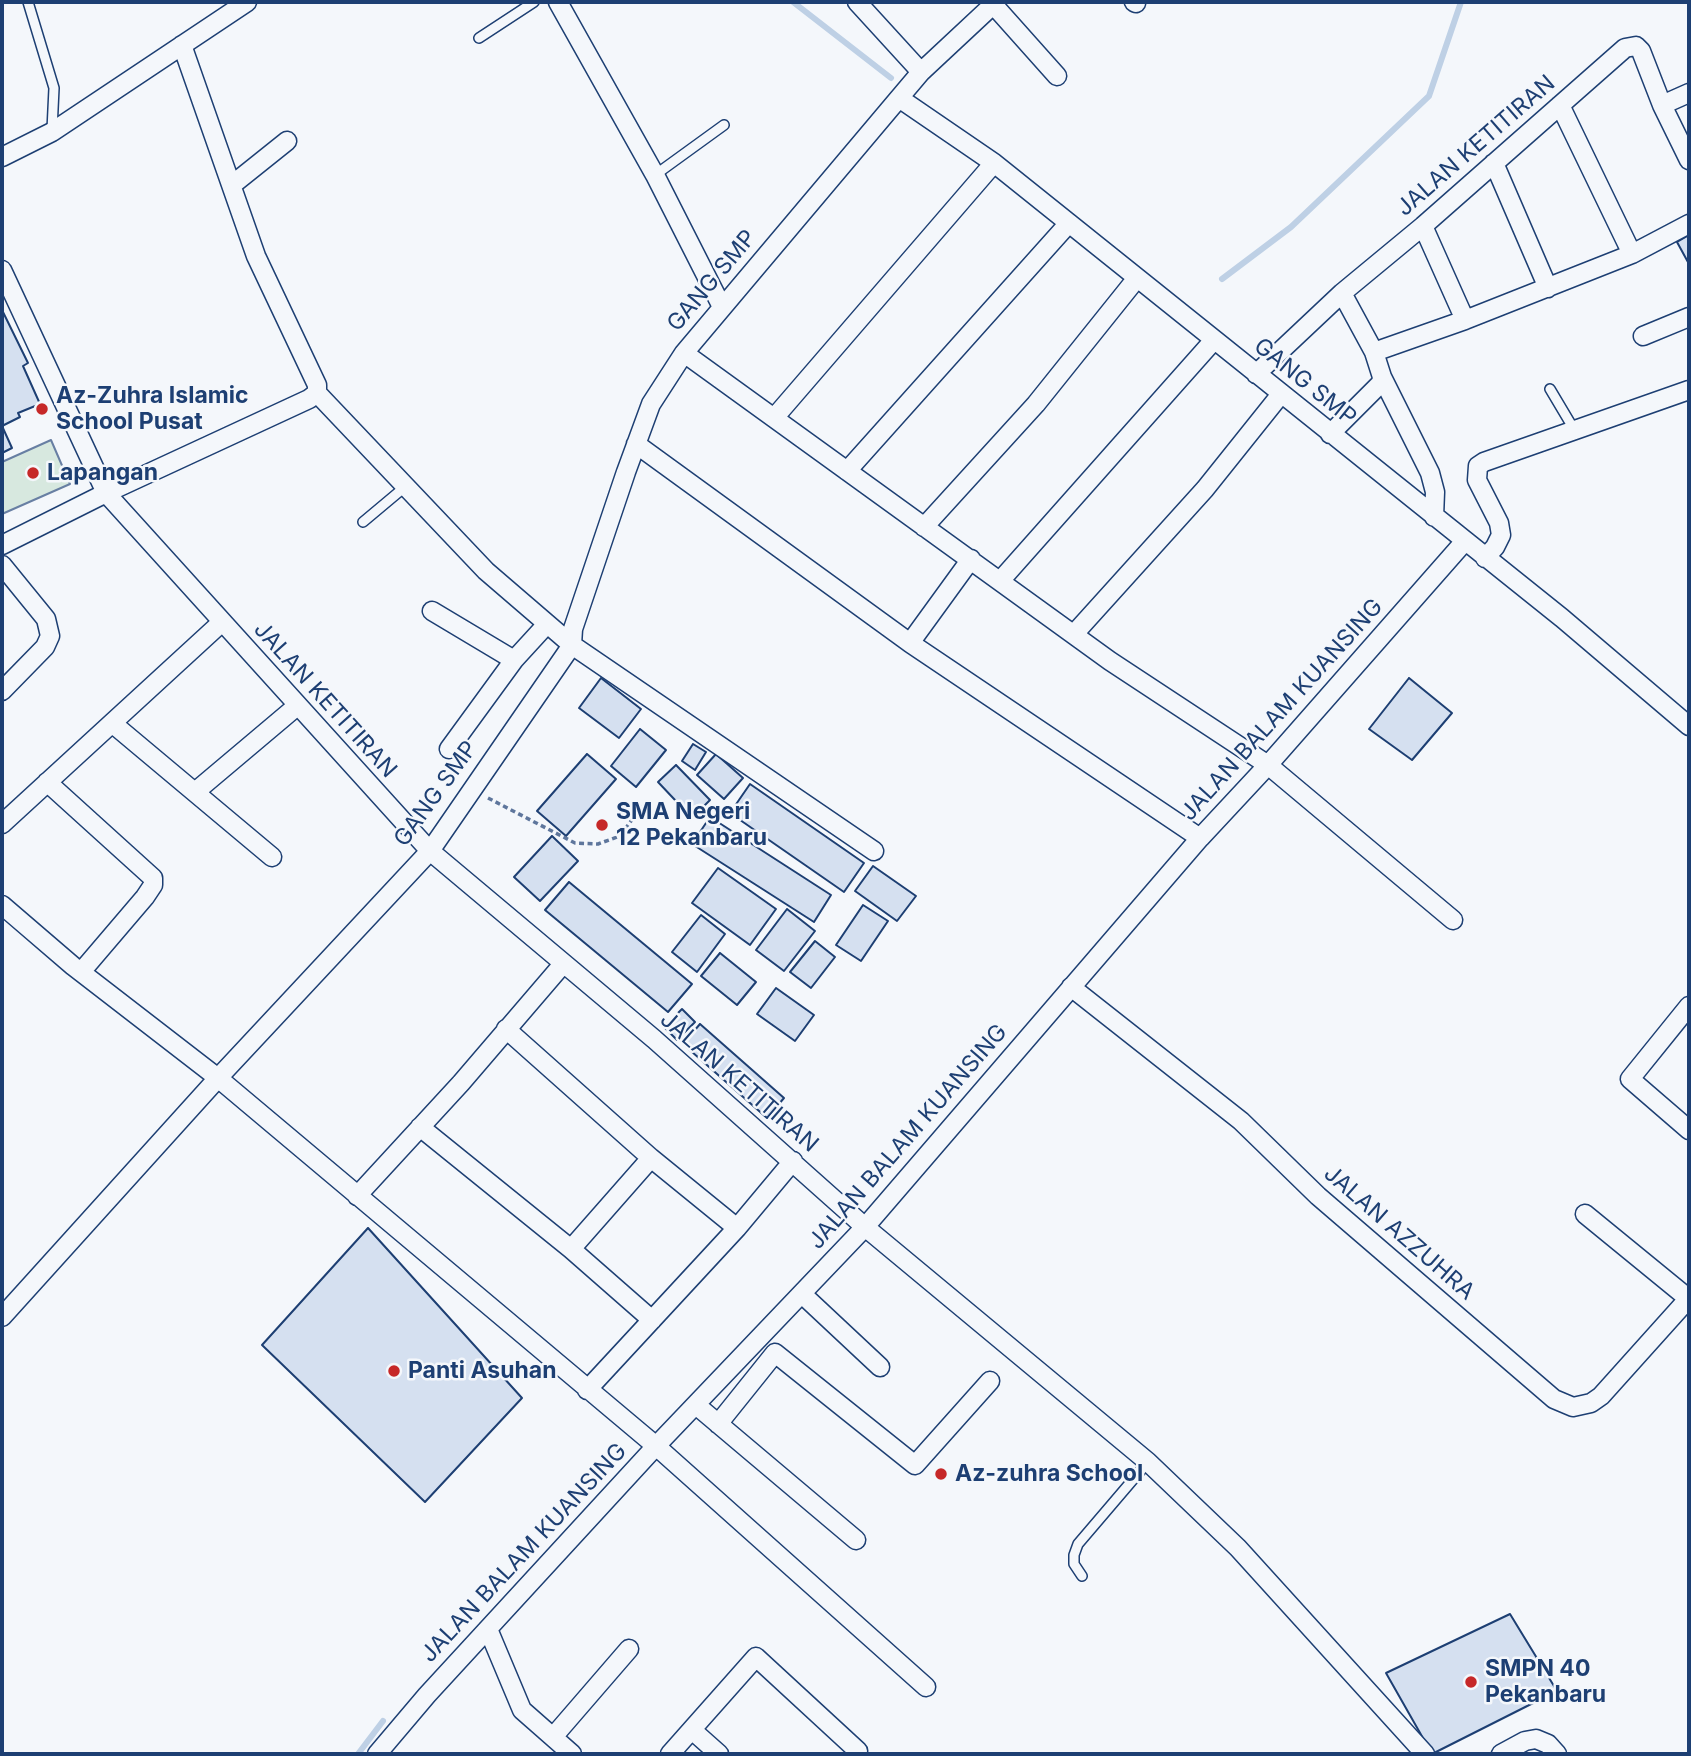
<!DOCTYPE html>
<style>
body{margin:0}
#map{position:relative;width:1691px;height:1756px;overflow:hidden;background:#f4f7fb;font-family:Inter,sans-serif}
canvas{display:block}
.frame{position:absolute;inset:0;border:4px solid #1d3f73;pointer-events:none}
</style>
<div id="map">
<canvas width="1691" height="1756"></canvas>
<div class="frame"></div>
</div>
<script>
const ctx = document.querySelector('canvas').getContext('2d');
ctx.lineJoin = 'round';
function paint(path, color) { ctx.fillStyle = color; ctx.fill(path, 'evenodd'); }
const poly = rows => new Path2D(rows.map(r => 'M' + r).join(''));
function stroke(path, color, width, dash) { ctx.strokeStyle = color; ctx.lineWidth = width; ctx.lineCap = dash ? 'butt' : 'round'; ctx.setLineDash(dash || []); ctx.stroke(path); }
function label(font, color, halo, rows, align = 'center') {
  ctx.font = font + ' Inter,sans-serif'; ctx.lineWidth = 5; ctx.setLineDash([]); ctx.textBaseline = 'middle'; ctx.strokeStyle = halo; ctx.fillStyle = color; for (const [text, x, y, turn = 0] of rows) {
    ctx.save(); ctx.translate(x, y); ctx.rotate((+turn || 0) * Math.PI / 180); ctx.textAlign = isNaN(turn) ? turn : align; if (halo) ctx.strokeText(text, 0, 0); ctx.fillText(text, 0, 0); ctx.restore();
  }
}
const green = poly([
 [51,440,70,484,2,514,2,462,51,440]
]);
paint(green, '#d7e8df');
stroke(green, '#687fa3', 2);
stroke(poly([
 [793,2,891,78],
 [1222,279,1291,227,1429,96,1461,2],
 [358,1754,383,1721]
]), '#bed0e5', 6);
const building = poly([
 [1689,235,1689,264,1677,242,1689,235],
 [2,310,28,363,23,366,40,404,18,413,20,417,2,426,2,310],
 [2,426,12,448,2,453,2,426],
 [601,678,641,709,619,738,579,708,601,678],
 [1409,678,1452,713,1412,760,1369,729,1409,678],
 [640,729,666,750,636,787,611,766,640,729],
 [693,744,706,752,695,770,682,761,693,744],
 [587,754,616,779,566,836,537,811,587,754],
 [716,754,743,778,724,799,697,775,716,754],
 [676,765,710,800,692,818,658,782,676,765],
 [750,784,864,863,844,892,730,813,750,784],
 [710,817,831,895,814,922,692,844,710,817],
 [552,836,578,861,540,901,514,877,552,836],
 [873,866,916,896,897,921,855,891,873,866],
 [718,868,776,909,750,945,692,903,718,868],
 [569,882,692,984,668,1012,545,910,569,882],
 [863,905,888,921,861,961,836,945,863,905],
 [787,909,815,931,784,971,756,950,787,909],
 [701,915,725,934,697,972,672,952,701,915],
 [815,941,835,957,811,988,790,972,815,941],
 [720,953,756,982,737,1005,701,976,720,953],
 [776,988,814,1015,795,1041,757,1014,776,988],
 [682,1009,695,1022,677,1040,664,1027,682,1009],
 [700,1024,784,1098,767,1118,683,1044,700,1024],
 [368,1228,522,1398,425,1502,262,1345,368,1228],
 [1510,1614,1557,1691,1432,1754,1386,1673,1510,1614]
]);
paint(building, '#d5e0f0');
stroke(building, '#1d3f73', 2);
const service = poly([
 [28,2,54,88,52,130],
 [479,38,534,2],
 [655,175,724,125],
 [1550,389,1575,431],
 [363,522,406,486],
 [1082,1576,1074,1564,1074,1555,1078,1544,1148,1462]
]);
const minor = poly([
 [558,2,655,175,722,307],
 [857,2,921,72],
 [991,2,1057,76],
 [1134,2,1136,3],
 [899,98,921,72,996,2],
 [1560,105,1632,254],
 [1662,105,1689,93],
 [2,157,52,132,247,2],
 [1494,163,1548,288],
 [232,185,287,141],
 [1423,226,1465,320],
 [2,270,106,493,430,851,654,1039,865,1227,1148,1462,1238,1548,1425,1754],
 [1342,293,1374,352],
 [1643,336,1689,317],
 [684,353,1110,661,1268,765,1453,920],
 [1256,374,1342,293,1423,226,1625,48,1636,46,1641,51,1662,105,1689,160],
 [1382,377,1430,473,1435,492,1434,517],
 [317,393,486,571,572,645,874,851],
 [774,418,994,163],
 [1330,434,1381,383,1382,377,1374,352,1465,320,1632,254,1689,224],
 [636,444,910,643,1200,838],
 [847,471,1069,223],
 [924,527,1036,404,1137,278],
 [2,545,106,493,309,399,317,393,317,385,256,256,182,45],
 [1485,558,1495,547,1501,535,1499,523,1477,480,1478,466,1484,462,1689,390],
 [2,565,46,619,50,636,45,647,2,691],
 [1000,581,1214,340],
 [432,611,514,660],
 [1074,634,1205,489,1281,394],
 [910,643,971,559],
 [112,723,272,857],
 [449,749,514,660,547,624],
 [47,782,153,878,153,885,145,897,81,972],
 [195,792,297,706],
 [2,824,222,622],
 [2,905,73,966,218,1078,656,1446,926,1687],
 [1071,987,1241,1121,1318,1196,1554,1399,1573,1407,1591,1403,1601,1396,1689,1298],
 [1689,1006,1630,1079,1689,1130],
 [506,1029,651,1158,737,1228],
 [420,1127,571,1249,652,1320],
 [357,1196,461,1083,563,964],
 [1585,1214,1689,1299],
 [571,1249,651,1158],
 [802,1294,880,1367],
 [2,1317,218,1078,430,851,572,645,573,629,626,472,651,404,684,353,899,98,994,163,1562,618,1689,726],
 [587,1390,737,1228,793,1161],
 [696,1405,856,1540],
 [718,1424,775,1353,915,1465,990,1381],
 [488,1629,522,1710,572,1754],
 [692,1730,719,1754],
 [553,1737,629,1649],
 [377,1754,427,1695,656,1446,865,1227,1200,838,1268,765,1465,541],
 [670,1754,756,1657,858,1751],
 [1501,1754,1525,1741,1536,1739,1548,1744,1557,1754]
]);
stroke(service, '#1d3f73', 12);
stroke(minor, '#1d3f73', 21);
stroke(poly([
 [488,798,575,843,598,844,620,836,642,806]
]), '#5e769c', 3.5, [5, 3.5]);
stroke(service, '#f4f7fb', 9);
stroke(minor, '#f4f7fb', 18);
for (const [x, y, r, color] of [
 [42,409,7,"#c62828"],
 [33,473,7,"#c62828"],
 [602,825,7,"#c62828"],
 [394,1371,7,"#c62828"],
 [941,1474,7,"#c62828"],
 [1471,1682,7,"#c62828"]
]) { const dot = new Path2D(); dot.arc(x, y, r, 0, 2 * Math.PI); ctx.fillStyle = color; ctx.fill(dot); stroke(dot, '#f4f7fb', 2.5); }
label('23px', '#1d3f73', '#f4f7fb', [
 ["JALAN KETITIRAN",1476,146,-41],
 ["GANG SMP",712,281,-50],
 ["GANG SMP",1305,382,39],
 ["JALAN KETITIRAN",325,700,48],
 ["JALAN BALAM KUANSING",1282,710,-48],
 ["GANG SMP",436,794,-54],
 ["JALAN KETITIRAN",739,1082,41],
 ["JALAN BALAM KUANSING",908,1137,-49],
 ["JALAN AZZUHRA",1399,1233,41],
 ["JALAN BALAM KUANSING",524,1553,-47]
]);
label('bold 23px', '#1d3f73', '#f4f7fb', [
 ["Az-Zuhra Islamic",56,396],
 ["School Pusat",56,422],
 ["Lapangan",47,473],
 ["SMA Negeri",616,812],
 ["12 Pekanbaru",616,838],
 ["Panti Asuhan",408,1371],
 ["Az-zuhra School",955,1474],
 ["SMPN 40",1485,1669],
 ["Pekanbaru",1485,1695]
], 'left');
</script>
